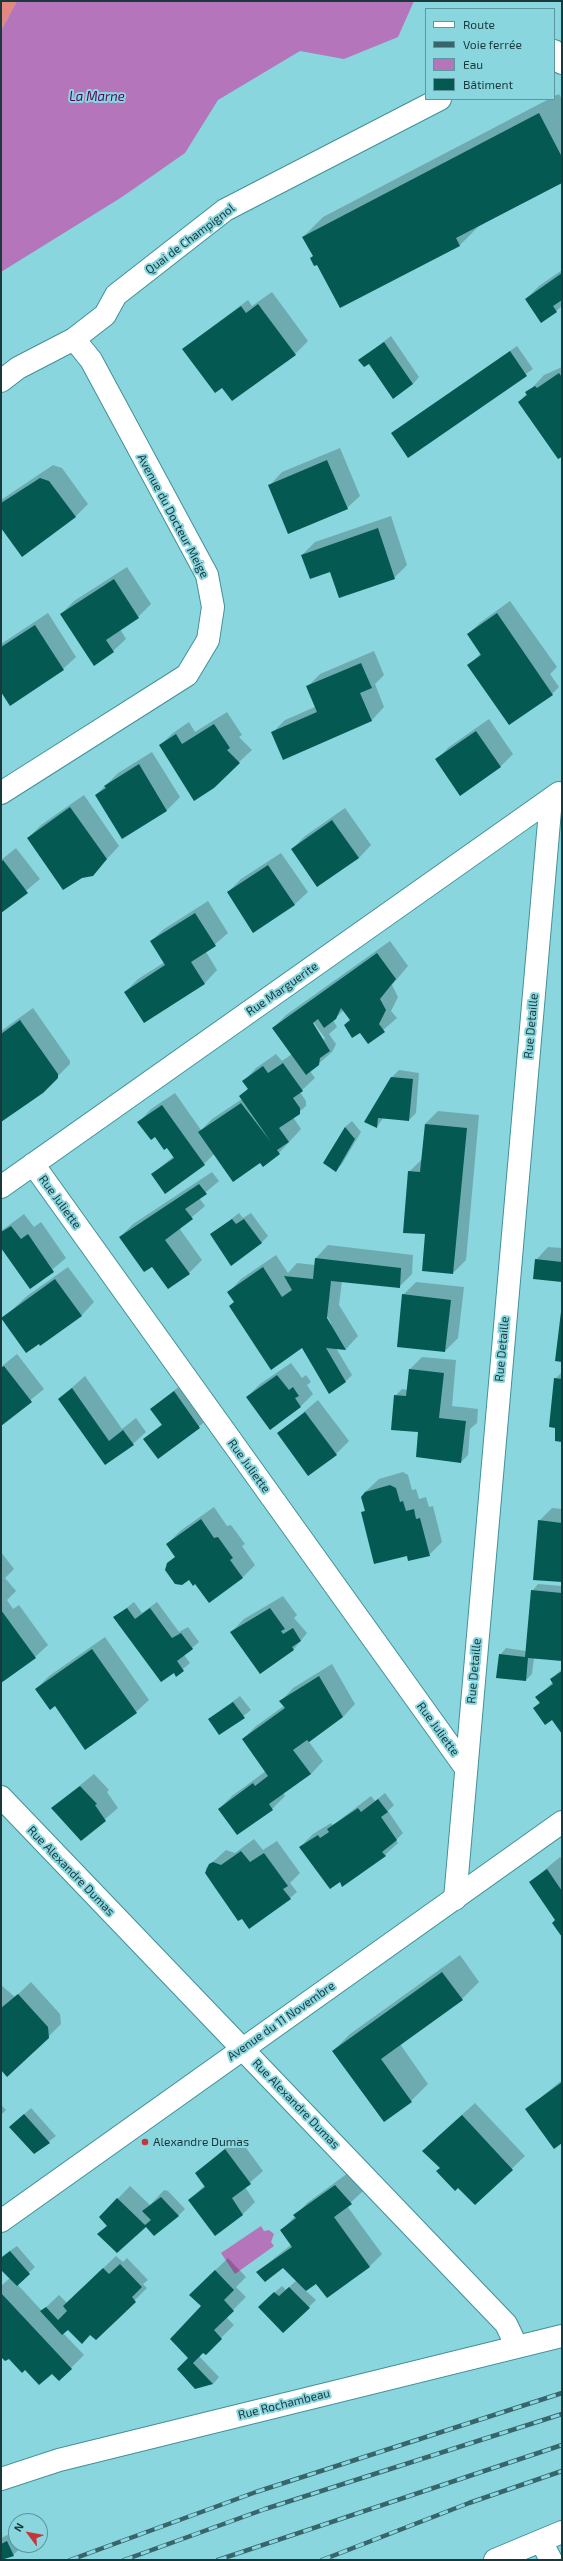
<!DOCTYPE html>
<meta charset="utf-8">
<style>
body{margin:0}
#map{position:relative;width:563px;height:2561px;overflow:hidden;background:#89d6de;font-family:"Exo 2",sans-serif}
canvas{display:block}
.frame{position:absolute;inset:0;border:2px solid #19393d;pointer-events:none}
.legend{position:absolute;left:425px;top:8px;width:130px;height:92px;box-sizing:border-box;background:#89d6de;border:1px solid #5c979e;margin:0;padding:5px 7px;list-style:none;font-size:12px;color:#19393d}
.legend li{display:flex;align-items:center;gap:8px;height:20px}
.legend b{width:20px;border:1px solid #5c979e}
.north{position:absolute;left:8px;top:2513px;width:40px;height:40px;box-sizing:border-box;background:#89d6de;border:1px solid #5c979e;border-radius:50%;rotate:302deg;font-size:11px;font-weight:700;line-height:16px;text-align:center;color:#19393d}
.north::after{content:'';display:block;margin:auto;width:14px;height:18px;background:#c53639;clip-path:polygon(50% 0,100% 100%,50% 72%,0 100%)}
</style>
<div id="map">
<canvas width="563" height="2561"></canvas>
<div class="frame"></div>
<ul class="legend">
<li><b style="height:5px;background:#fff"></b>Route</li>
<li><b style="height:5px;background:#38656a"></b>Voie ferrée</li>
<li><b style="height:11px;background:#b575ba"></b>Eau</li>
<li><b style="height:11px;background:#045a52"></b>Bâtiment</li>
</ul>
<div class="north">N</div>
</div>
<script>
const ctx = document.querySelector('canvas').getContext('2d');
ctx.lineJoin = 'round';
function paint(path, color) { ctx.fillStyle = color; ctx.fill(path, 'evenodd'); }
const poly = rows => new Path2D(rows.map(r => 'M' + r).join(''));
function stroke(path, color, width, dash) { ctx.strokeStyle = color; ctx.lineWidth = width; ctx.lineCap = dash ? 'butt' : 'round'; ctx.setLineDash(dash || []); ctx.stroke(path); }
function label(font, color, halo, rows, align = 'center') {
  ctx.font = font + ' "Exo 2",sans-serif'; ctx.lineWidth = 4; ctx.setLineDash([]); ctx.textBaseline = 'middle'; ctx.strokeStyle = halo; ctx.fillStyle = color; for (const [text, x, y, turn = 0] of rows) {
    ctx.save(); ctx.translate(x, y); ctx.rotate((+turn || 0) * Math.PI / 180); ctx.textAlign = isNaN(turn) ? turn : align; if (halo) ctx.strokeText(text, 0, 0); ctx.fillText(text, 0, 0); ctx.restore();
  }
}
paint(poly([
 [1,1,17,1,1,31]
]), '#e58781');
paint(poly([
 [17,1,414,1,398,37,344,59,300,51,218,100,185,153,122,197,1,272,1,31],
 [261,2226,264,2231,269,2230,274,2234,271,2242,274,2246,235,2274,221,2253]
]), '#b575ba');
paint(poly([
 [559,94,562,99,562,181,479,226,459,246,303,237,323,217,549,99,554,99,554,96],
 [562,270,562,306,556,311,526,299,539,286],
 [272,292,308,341,295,354,222,387,183,349,248,300,252,306],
 [391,336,419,377,413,384,360,360],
 [517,346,533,369,408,457,392,433],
 [562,367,562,456,519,402,544,375],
 [340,448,360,496,347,508,270,485,282,472],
 [53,465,62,468,88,504,75,517,1,526,1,500],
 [391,516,407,565,394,578,330,571,302,555,315,542],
 [127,567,151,604,138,617,120,629,126,639,113,651,61,614,74,601],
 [510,601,557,667,550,674,559,687,552,694,469,665,481,653,468,634,481,622],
 [48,613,76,657,63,669,1,690,1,644],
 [374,651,384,675,375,684,384,707,372,720,283,758,272,733,285,720,315,707,307,687,320,674],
 [227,712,242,735,239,737,252,750,239,762,160,745,173,733,189,722,195,732],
 [489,719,513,754,500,767,436,760,449,747],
 [152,752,180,797,167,810,122,837,96,795,118,773],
 [84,795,119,846,92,875,28,838,41,825],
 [345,808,371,845,359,858,317,886,292,849,305,836],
 [16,848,40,879,1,912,1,860],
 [281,853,308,892,295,904,254,931,228,892,241,879],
 [208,901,228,933,206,952,217,970,205,983,144,1021,125,992,138,979,165,962,151,941,164,929],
 [390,941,408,966,392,985,398,997,391,1011,397,1018,368,1043,344,1010,333,1020,337,1027,329,1034,336,1044,332,1052,310,1071,315,1078,300,1092,306,1101,306,1106,293,1117,301,1129,279,1153,260,1161,215,1153,204,1164,152,1174,174,1156,168,1147,139,1122,151,1109,175,1093,201,1130,212,1119,242,1099,240,1096,249,1088,244,1081,256,1068,276,1054,282,1061,292,1054,273,1028,286,1015],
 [311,1019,325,1038,324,1040,309,1020],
 [33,1008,70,1061,70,1064,42,1092,1,1121,1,1031],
 [399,1070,419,1073,416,1113,409,1120,383,1118,377,1127,366,1122,392,1077],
 [438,1111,479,1115,466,1260,453,1273,409,1172,422,1159,425,1124],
 [352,1121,361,1132,342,1164,335,1171,325,1163,345,1127],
 [212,1172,219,1181,199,1198,205,1206,179,1228,202,1260,189,1273,152,1265,120,1237,133,1224],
 [239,1213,243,1218,251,1213,268,1236,261,1243,212,1234],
 [24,1214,34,1227,41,1222,66,1258,30,1288,1,1246,1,1231],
 [328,1245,413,1255,412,1274,399,1287,342,1281,339,1305,358,1336,346,1349,336,1348,352,1375,345,1382,303,1348,235,1302,229,1292,241,1279,276,1255,288,1273,297,1263,315,1265,316,1258],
 [325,1313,331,1323,330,1325,323,1314],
 [548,1247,562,1248,562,1281,536,1260],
 [68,1267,94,1302,82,1315,41,1345,3,1318,27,1296],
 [416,1282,464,1287,458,1338,445,1351,403,1295],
 [17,1354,44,1389,1,1424,1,1367],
 [422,1357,456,1360,452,1406,478,1409,477,1423,470,1429,468,1455,461,1462,419,1431,395,1396,402,1389,408,1390,409,1370],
 [291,1363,302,1378,306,1375,311,1382,307,1385,313,1394,300,1407,247,1397,260,1384],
 [562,1372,562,1441,555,1379],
 [85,1376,122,1429,136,1418,146,1432,133,1444,106,1464,59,1399],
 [181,1385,206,1421,158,1458,144,1439,162,1424,151,1409],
 [318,1400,349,1441,336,1454,279,1433],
 [403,1472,408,1475,412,1490,416,1489,419,1499,426,1497,429,1507,433,1506,442,1542,429,1555,408,1555,362,1513,366,1509,365,1492,379,1479],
 [214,1507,227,1526,231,1525,245,1544,242,1546,255,1565,242,1578,195,1583,168,1564,176,1556,167,1544,180,1531],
 [552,1508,562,1509,562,1580,539,1521],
 [1,1552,14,1569,5,1578,16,1591,7,1600,13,1609,19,1605,48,1645,35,1657,1,1682],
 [538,1584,562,1586,562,1660,534,1658,532,1674,526,1680,500,1655,506,1648,526,1651,532,1591],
 [283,1596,297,1615,294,1618,307,1633,294,1649,260,1673,231,1632,244,1619],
 [134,1602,142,1613,157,1602,179,1632,188,1627,199,1642,184,1655,190,1663,176,1675,115,1617],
 [105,1637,149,1700,136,1712,55,1705,36,1689,49,1676],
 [332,1664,355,1704,343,1717,309,1742,323,1761,311,1774,283,1793,285,1796,272,1809,237,1834,219,1809,232,1796,266,1771,243,1739,256,1726,284,1706,281,1701,293,1688],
 [562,1669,562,1732,552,1719,534,1708,540,1702,537,1697,553,1682,551,1679],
 [240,1696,251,1710,220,1734,209,1719],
 [94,1774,109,1790,107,1792,118,1808,82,1839,52,1808],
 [385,1793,394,1805,388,1811,403,1833,396,1840,398,1843,385,1855,340,1881,300,1847,313,1834,331,1823,333,1825,371,1796,375,1801],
 [254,1839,263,1850,277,1841,300,1873,290,1883,297,1892,290,1898,238,1920,215,1888,206,1873,206,1868,226,1850,235,1853],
 [560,1857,562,1860,562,1935,556,1920,530,1882],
 [460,1955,479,1982,462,1999,400,2044,428,2084,411,2101,333,2051,350,2034],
 [31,1982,60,2014,61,2024,48,2037,1,2069,1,1985,15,1997],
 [562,2080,562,2142,527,2109],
 [475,2103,525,2156,475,2204,441,2168,436,2138],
 [1,2105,6,2110,1,2115],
 [31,2108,56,2136,34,2153,17,2121],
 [238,2137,263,2171,245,2187,255,2202,243,2214,215,2234,189,2200,205,2185,197,2173],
 [348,2173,364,2190,347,2206,382,2254,370,2266,328,2297,316,2282,305,2290,316,2300,283,2332,266,2300,282,2286,286,2290,297,2280,283,2267,257,2272,292,2244,281,2231,295,2216,307,2203],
 [130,2186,150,2205,164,2190,168,2191,185,2209,178,2216,146,2225,99,2234,107,2225,100,2217],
 [17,2246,35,2267,17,2284,42,2311,59,2295,67,2303,116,2256,123,2262,127,2258,148,2280,143,2284,147,2288,96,2339,90,2334,68,2328,63,2333,84,2355,59,2380,52,2373,25,2369,9,2357,1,2356,1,2286,10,2278,1,2268,1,2257],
 [228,2258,246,2277,236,2287,246,2297,226,2317,234,2325,206,2353,203,2352,199,2356,219,2377,213,2384,196,2387,189,2358,202,2306,203,2282],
 [16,2531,16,2545,24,2545,13,2555,1,2560,1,2538]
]), '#0003');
paint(poly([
 [539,113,562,157,562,183,456,238,460,246,340,308,317,265,314,266,310,258,313,256,302,237],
 [562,273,562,300,553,306,557,312,541,323,525,299],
 [258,304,296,355,232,401,222,388,215,393,182,349,241,306,246,313],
 [384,342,413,384,393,399,369,364,364,367,358,360],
 [510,351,527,376,408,458,391,433],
 [559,373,562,377,562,457,558,459,518,402,527,395,525,392,535,386,537,388],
 [327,460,348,509,288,534,268,485],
 [40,478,49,481,76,517,22,557,1,528,1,503],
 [378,528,395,579,339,598,330,572,310,579,301,555],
 [114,579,139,618,106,640,114,652,94,666,60,614],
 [497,613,553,695,509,725,467,665,481,655,467,634],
 [35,625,64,670,10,706,1,692,1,647],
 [361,663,372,688,360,693,372,721,283,760,271,732,317,712,306,686],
 [214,724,230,748,227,750,240,763,214,788,194,801,159,745,176,734,182,744],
 [476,731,501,767,460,796,435,759],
 [139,764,167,811,122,839,95,795,106,788,104,786],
 [70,807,107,859,93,876,82,878,63,890,27,838],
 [332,820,359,858,317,887,291,849],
 [3,860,28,893,1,913,1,862],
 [268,865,295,905,253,933,227,892],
 [195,913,216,946,191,962,205,984,144,1023,124,992,165,965,150,941],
 [377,953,396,979,380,999,386,1010,379,1024,385,1032,368,1044,360,1033,352,1038,344,1025,350,1020,341,1008,336,1019,324,1028,318,1019,313,1023,330,1051,320,1058,319,1065,306,1075,272,1028],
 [20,1020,58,1074,58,1078,43,1093,1,1122,1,1034],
 [283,1063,303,1091,293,1098,300,1108,300,1114,279,1128,289,1142,277,1150,280,1154,263,1167,260,1163,233,1182,198,1132,241,1103,271,1142,239,1096,248,1089,242,1081,263,1066,268,1073],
 [391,1077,413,1079,409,1121,378,1118,377,1128,364,1122],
 [162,1105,205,1165,165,1194,151,1174,174,1158,167,1148,164,1150,155,1137,151,1140,137,1122],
 [425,1124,467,1128,453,1274,422,1271,425,1234,403,1233,408,1171,420,1172],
 [345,1127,355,1139,336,1172,323,1163],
 [199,1184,207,1194,185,1209,193,1219,165,1240,190,1274,168,1289,152,1267,144,1272,119,1237],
 [232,1219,236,1224,244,1219,262,1243,231,1266,210,1234],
 [11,1226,21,1239,28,1234,54,1272,30,1289,1,1248,1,1232],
 [315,1258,401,1268,400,1288,331,1281,327,1318,346,1350,326,1348,346,1382,329,1394,302,1348,271,1370,229,1306,234,1302,227,1292,263,1267,282,1297,292,1290,284,1276,313,1279],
 [535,1259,562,1262,562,1282,533,1279],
 [55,1279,82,1316,40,1346,39,1344,26,1353,1,1318],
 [402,1294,451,1300,445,1352,397,1347],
 [561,1312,562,1312,562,1362,555,1361],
 [4,1366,32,1402,1,1426,1,1368],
 [409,1369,444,1373,439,1418,466,1421,461,1463,416,1457,418,1432,391,1430,394,1395,406,1396],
 [277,1375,289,1390,293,1387,299,1396,295,1398,301,1407,270,1430,246,1397],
 [554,1378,562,1379,562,1442,555,1441,555,1428,549,1427],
 [72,1388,109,1441,123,1430,134,1445,105,1465,58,1399],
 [174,1391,200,1428,158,1459,143,1439,162,1425,150,1409],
 [305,1412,337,1455,308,1476,277,1433],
 [390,1485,396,1488,400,1502,403,1501,406,1511,414,1509,416,1519,420,1518,430,1556,408,1561,407,1556,374,1564,361,1512,365,1511,361,1497,365,1492],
 [201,1519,214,1538,218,1537,233,1558,230,1560,243,1578,209,1603,195,1584,193,1586,189,1580,182,1585,175,1584,165,1570,167,1563,175,1557,166,1544],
 [538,1520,562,1523,562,1582,533,1580],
 [531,1590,562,1593,562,1661,528,1658,526,1681,496,1678,499,1654,525,1657],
 [127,1608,135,1619,150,1608,172,1638,181,1633,193,1649,177,1661,184,1671,176,1677,174,1673,161,1682,113,1617],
 [270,1608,285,1629,281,1631,283,1634,293,1628,301,1641,292,1647,294,1650,260,1674,230,1632],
 [1,1610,36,1658,1,1683],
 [92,1649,137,1713,85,1750,55,1706,50,1710,35,1689],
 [562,1671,562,1734,552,1720,545,1725,533,1708,540,1703,535,1697,553,1684,550,1679],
 [319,1676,343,1717,309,1742,307,1740,293,1750,311,1774,269,1804,273,1810,237,1835,218,1809,253,1783,255,1786,268,1776,242,1739,285,1708,279,1701],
 [233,1702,245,1718,219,1735,208,1719],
 [80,1786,97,1804,95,1805,106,1821,81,1841,51,1808],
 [378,1799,388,1812,381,1817,397,1840,382,1852,386,1856,342,1887,340,1882,330,1889,299,1847,318,1835,320,1838,329,1832,327,1829,358,1808,361,1812],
 [241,1851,250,1862,264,1853,288,1886,283,1889,291,1899,249,1929,242,1919,238,1921,205,1873,209,1864,213,1862,221,1865],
 [547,1869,562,1891,562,1937,552,1923,555,1920,529,1882],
 [442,1972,463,2000,381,2059,412,2102,384,2122,332,2051],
 [18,1994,48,2027,49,2038,7,2077,1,2070,1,2008],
 [562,2082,562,2143,554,2149,525,2109],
 [24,2114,50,2143,34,2154,9,2127],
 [462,2115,513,2170,475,2205,458,2188,455,2191,436,2171,440,2168,422,2151],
 [225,2149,251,2184,232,2198,243,2215,215,2236,188,2200,205,2187,195,2173],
 [335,2185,352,2204,334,2217,370,2267,327,2298,316,2284,306,2291,283,2268,265,2282,256,2272,292,2247,280,2230,296,2218,293,2215],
 [161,2197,179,2216,154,2236,146,2227,117,2253,97,2234,107,2226,99,2217,117,2198,145,2225,151,2220,142,2211],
 [10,2251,30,2274,17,2286,1,2270,1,2258],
 [120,2264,142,2287,132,2297,136,2302,96,2340,90,2335,82,2344,68,2330,62,2335,40,2311,46,2307,58,2320,67,2311,63,2306,103,2268,109,2274],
 [215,2270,234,2290,224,2300,234,2311,214,2330,222,2339,206,2355,203,2353,193,2363,213,2384,195,2389,177,2369,188,2358,170,2339,201,2306,189,2295],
 [289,2287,310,2308,283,2333,258,2307,274,2292,279,2296],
 [1,2293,72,2369,59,2381,52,2374,39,2385,25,2370,22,2373,9,2359,5,2361,1,2357],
 [7,2541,14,2556,1,2560,1,2544]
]), '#045a52');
const street = poly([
 [554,51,562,63],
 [1,381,18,368,74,339,105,315,116,295,225,210,440,99],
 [1,793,187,675,208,640,213,607,207,575,91,360,74,339],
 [33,1164,465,1767],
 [1,1187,559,793],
 [1,1797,506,2324,517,2347],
 [455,1899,551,799],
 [1,2479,59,2460,562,2336],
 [541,2541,551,2560],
 [495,2560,562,2532]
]);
const secondary = poly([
 [1,2221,562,1822]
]);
stroke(street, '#439098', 24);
stroke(secondary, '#439098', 24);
stroke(street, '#fff', 22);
stroke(secondary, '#fff', 22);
const rail = poly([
 [70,2560,256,2492,562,2393],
 [124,2560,265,2509,562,2414],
 [218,2560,562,2445],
 [322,2560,469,2503,562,2471]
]);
stroke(rail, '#38656a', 4.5);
stroke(rail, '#89d6de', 3, [9]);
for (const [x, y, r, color] of [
 [145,2142,4,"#c53639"]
]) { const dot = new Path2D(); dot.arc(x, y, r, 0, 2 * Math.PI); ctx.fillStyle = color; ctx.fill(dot); stroke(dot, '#89d6de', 1.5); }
label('12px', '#19393d', '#89d6de', [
 ["Quai de Champignol",190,239,-37],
 ["Avenue du Docteur Meige",173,516,62],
 ["Rue Marguerite",282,989,-35],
 ["Rue Detaille",531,1026,-85],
 ["Rue Juliette",60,1202,54],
 ["Rue Detaille",502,1349,-85],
 ["Rue Juliette",249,1466,54],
 ["Rue Detaille",474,1671,-85],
 ["Rue Juliette",438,1729,54],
 ["Rue Alexandre Dumas",71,1871,46],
 ["Avenue du 11 Novembre",281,2021,-35],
 ["Rue Alexandre Dumas",296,2104,46],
 ["Rue Rochambeau",284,2404,-14]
]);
label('12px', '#19393d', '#89d6de', [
 ["Alexandre Dumas",153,2142]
], 'left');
label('italic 13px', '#58025f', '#89d6de', [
 ["La Marne",97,97]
]);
</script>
